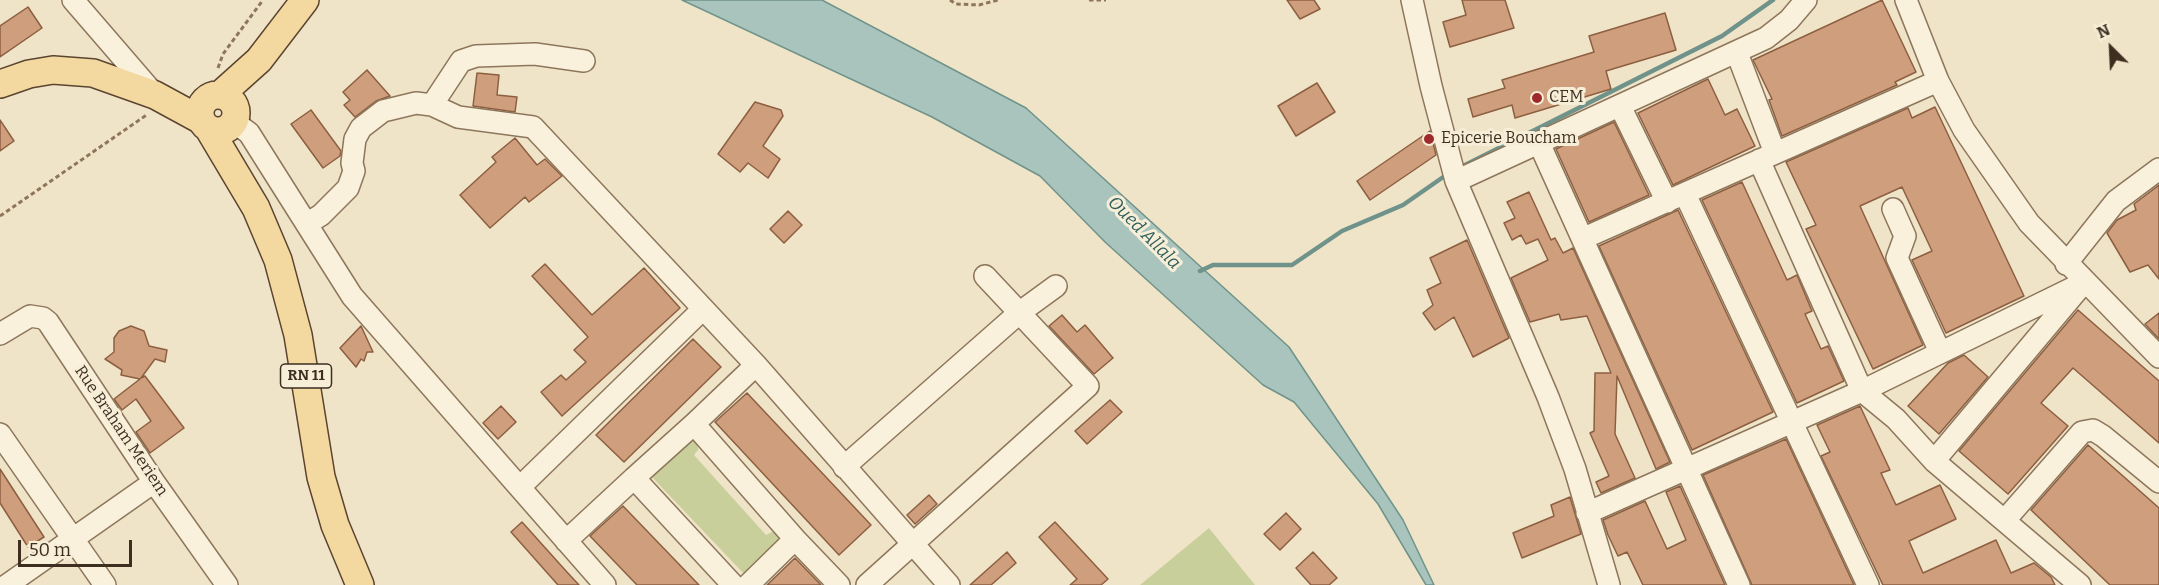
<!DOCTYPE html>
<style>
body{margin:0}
#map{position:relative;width:2159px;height:585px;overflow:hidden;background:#f0e4c8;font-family:Bitter,serif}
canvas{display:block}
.north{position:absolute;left:2081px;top:18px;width:60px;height:60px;-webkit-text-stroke:4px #f7eed8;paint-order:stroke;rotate:336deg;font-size:16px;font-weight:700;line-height:24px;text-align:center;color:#3d2e20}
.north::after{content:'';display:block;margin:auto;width:21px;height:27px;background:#3d2e20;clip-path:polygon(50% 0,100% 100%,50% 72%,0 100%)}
.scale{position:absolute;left:18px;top:540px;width:114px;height:27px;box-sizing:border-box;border:3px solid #3d2e20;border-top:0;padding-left:8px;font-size:18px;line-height:21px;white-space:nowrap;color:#3d2e20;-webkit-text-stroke:4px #f7eed8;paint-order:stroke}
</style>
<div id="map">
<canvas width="2159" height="585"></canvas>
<div class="north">N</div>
<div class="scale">50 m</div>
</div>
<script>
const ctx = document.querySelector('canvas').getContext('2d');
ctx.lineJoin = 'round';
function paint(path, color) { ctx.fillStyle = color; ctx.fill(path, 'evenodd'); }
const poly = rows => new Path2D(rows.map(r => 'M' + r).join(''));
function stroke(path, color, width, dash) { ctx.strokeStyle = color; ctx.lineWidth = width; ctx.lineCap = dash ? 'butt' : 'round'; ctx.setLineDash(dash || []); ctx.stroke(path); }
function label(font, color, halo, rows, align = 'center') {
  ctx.font = font + ' Bitter,serif'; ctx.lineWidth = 6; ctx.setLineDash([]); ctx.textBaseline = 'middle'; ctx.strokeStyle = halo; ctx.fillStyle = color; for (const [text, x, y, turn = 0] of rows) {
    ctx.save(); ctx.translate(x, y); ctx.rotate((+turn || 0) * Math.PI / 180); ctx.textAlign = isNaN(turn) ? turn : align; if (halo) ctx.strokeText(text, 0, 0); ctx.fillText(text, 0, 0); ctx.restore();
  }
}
paint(poly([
 [691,439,696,440,698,444,698,450,694,455,766,535,774,531,781,537,781,542,745,575,650,475],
 [1209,528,1255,585,1140,585]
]), '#c9cf9b');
const water = poly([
 [682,0,822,0,1026,108,1289,347,1403,520,1434,585,1426,585,1378,504,1294,402,1263,385,1105,242,1040,176,932,117,682,0]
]);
paint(water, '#a9c4bc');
stroke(water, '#6f938a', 1.5);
stroke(poly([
 [1459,168,1722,36,1773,0],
 [1200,271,1213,265,1292,265,1342,231,1403,205,1449,173]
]), '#6f938a', 4.5);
const building = poly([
 [1287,0,1314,0,1320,9,1300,19,1287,0],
 [1462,0,1505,0,1514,28,1450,47,1443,22,1466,15,1462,0],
 [1882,0,1916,72,1895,82,1897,85,1782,136,1769,100,1772,99,1753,60,1882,0],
 [28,7,42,28,0,57,0,26,28,7],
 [1665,13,1676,50,1606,71,1611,89,1515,118,1512,105,1473,117,1468,99,1505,88,1502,80,1594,52,1589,36,1665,13],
 [367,70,390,96,376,101,355,117,344,105,350,100,343,92,367,70],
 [477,73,499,75,497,95,517,97,515,112,473,106,477,73],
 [1708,79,1725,115,1737,109,1755,146,1673,185,1638,113,1708,79],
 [1317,83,1335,112,1296,136,1278,106,1317,83],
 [755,102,781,110,783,116,763,146,780,159,768,178,748,163,740,172,718,154,755,102],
 [1935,107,2024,296,1946,333,1912,260,1932,251,1902,187,1860,206,1923,345,1873,369,1806,229,1816,225,1786,162,1908,108,1912,118,1935,107],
 [311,110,341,151,340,156,323,168,291,124,311,110],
 [0,120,14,141,0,151,0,120],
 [1614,122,1649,195,1589,222,1556,149,1614,122],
 [1430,131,1436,155,1370,200,1357,181,1430,131],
 [515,138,537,165,545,159,562,176,529,202,525,197,490,228,460,195,496,162,492,157,515,138],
 [1742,182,1787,280,1797,275,1812,311,1805,314,1821,349,1828,346,1844,381,1797,403,1702,200,1742,182],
 [2159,185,2159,279,2148,265,2130,272,2107,233,2117,220,2136,210,2134,204,2159,185],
 [1529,192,1551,240,1555,238,1563,253,1573,248,1670,462,1656,469,1617,376,1615,434,1635,478,1601,493,1596,482,1609,476,1590,433,1594,431,1595,373,1611,373,1587,316,1561,320,1559,314,1530,322,1511,278,1548,260,1538,239,1526,244,1521,235,1512,240,1504,223,1515,218,1507,202,1529,192],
 [1678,210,1773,412,1692,450,1599,246,1678,210],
 [788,211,802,225,784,243,770,229,788,211],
 [1467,240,1509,338,1473,357,1454,317,1435,330,1423,313,1433,305,1427,290,1441,283,1430,258,1467,240],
 [545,264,592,315,644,268,680,308,562,416,541,392,561,375,566,380,586,362,574,350,588,337,532,276,545,264],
 [2078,310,2159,381,2159,443,2073,368,2041,403,2068,426,2008,494,1959,451,2078,310],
 [2159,313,2159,339,2145,324,2159,313],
 [1062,315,1077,332,1085,325,1113,358,1094,374,1049,326,1062,315],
 [131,326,144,331,149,346,167,350,165,362,155,359,141,378,145,376,184,428,150,453,136,432,151,421,136,399,122,410,114,399,140,379,121,375,122,370,105,359,114,352,114,338,119,331,131,326],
 [361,326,373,352,367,352,364,361,361,359,356,367,340,348,361,326],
 [693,339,721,367,624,462,596,435,693,339],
 [1964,355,1988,377,1939,434,1908,406,1948,363,1964,355],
 [747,393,871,525,839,555,715,422,747,393],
 [1110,400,1122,412,1087,444,1075,431,1110,400],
 [501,406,516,422,498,439,483,423,501,406],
 [1860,406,1890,470,1881,473,1896,505,1940,485,1956,519,1909,541,1923,573,1996,540,2011,573,2034,563,2051,577,2055,585,1883,585,1821,456,1830,452,1817,425,1860,406],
 [1786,439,1854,585,1752,585,1703,475,1786,439],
 [2088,445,2159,508,2159,585,2110,585,2031,510,2088,445],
 [0,469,44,537,28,547,0,503,0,469],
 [1680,486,1725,585,1643,585,1627,552,1618,556,1608,535,1603,520,1645,501,1667,549,1686,540,1666,492,1680,486],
 [929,495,937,504,915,524,907,515,929,495],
 [1570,497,1581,534,1522,558,1513,533,1554,516,1551,505,1570,497],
 [623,506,699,585,637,585,590,536,623,506],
 [1286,513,1301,529,1280,550,1264,534,1286,513],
 [522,522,566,571,579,585,558,585,511,532,522,522],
 [1055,522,1108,579,1101,585,1070,585,1077,579,1039,537,1055,522],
 [1007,552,1016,563,991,585,970,585,1007,552],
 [1313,552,1337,578,1329,585,1311,585,1296,568,1313,552],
 [795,558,821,585,767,585,795,558]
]);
paint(building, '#cf9f7d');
stroke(building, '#8d5f41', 1.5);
const minor = poly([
 [73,0,155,95],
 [1412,0,1431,86,1456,181,1548,397,1575,469,1609,585],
 [1906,0,1938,81,1964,130,2029,223,2159,357],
 [1737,53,1775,153],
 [432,105,461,61,476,56,535,54,584,61],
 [1620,106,1667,202],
 [234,122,249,133,352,296,605,585],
 [1539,143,1739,585],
 [1759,160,1862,391,1896,419,1934,461,2080,585],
 [1456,181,1766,38,1789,20,1806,0],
 [1685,194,1868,585],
 [1893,209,1905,236,1897,258,1940,352],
 [308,223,321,215,348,188,354,171,352,163,355,139,361,128,383,111,416,103,432,105,458,117,533,127,756,365,949,585],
 [1584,238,1938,81],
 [2066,264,2116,201,2159,169],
 [0,334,30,316,43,318,48,322,154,482,227,585],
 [756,365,694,424,795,539,839,585],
 [694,424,634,478,733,585],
 [0,434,105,585],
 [1934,461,2080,287],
 [844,467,1019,313,1056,286],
 [520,487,703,309],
 [1587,513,1862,391,2085,282],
 [2005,520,2082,432,2093,430,2103,436,2159,482],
 [566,541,634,478],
 [7,585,154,482],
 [748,585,795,539],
 [867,585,1088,386,985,276]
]);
const major = poly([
 [0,84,29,74,53,70,93,73,155,95,201,120],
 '200 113a18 18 0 1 1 36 0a18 18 0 1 1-36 0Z',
 [220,95,259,60,305,0],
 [209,129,256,208,278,260,298,335,321,477,335,525,360,585]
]);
stroke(minor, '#8d765c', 24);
stroke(major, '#5b4430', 30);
stroke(poly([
 [950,0,956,4,979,5,998,0],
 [1089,0,1106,0],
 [218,68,223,54,263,0],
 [0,216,148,114]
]), '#8d765c', 3, [4.5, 3]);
stroke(minor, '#faf1dc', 21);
stroke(major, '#f3d9a0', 27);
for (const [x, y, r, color] of [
 [1537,98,6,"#9e2a2b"],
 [1429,139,6,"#9e2a2b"]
]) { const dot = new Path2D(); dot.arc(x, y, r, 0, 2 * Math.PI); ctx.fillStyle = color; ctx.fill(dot); stroke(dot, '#f7eed8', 2); }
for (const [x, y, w] of [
 [306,376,51]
]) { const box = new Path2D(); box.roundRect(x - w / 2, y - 12, w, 24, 4.5); ctx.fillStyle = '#f7eed8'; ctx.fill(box); stroke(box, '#3d2e20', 1.5); }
label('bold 15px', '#3d2e20', null, [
 ["RN 11",306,376]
]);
label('16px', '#3d2e20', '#f7eed8', [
 ["CEM",1549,98],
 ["Epicerie Boucham",1441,139]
], 'left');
label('16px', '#3d2e20', '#f7eed8', [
 ["Rue Braham Meriem",121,431,56]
]);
label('italic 18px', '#2f5d5a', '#f7eed8', [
 ["Oued Allala",1144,233,45]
]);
</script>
